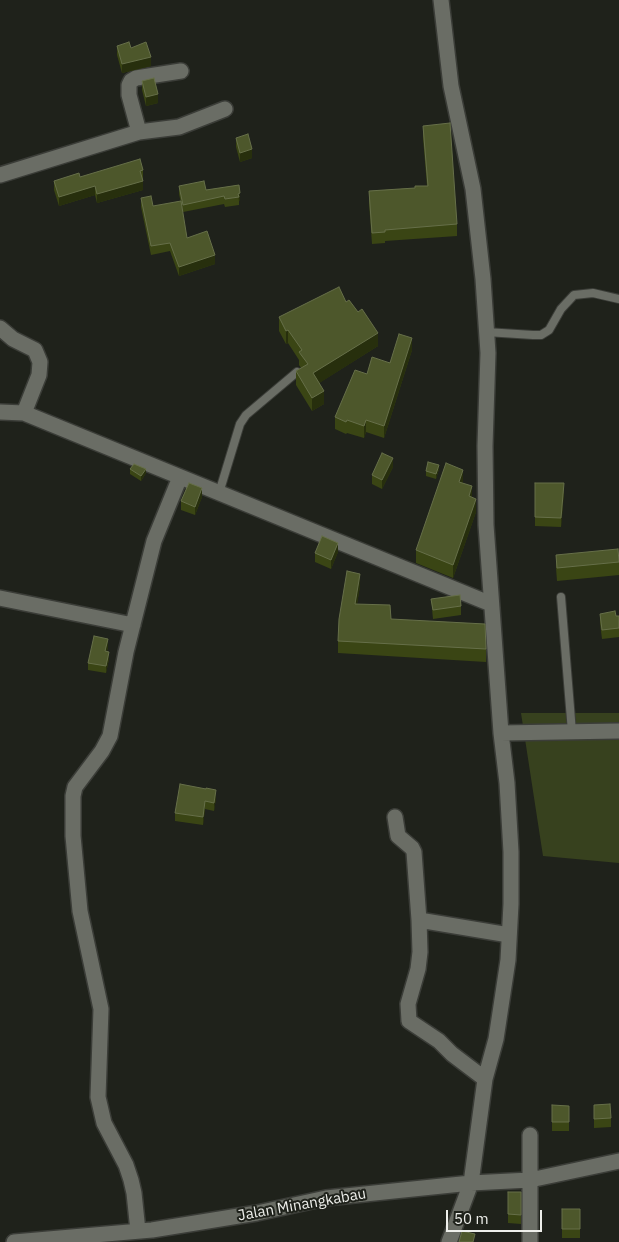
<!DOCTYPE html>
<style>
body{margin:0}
#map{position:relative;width:619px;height:1242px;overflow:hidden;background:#1f221b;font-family:"IBM Plex Sans",sans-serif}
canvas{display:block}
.scale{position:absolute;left:446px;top:1210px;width:96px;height:22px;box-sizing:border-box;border:2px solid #eeefeb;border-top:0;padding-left:6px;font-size:15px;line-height:18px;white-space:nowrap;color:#eeefeb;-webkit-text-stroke:4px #1f221b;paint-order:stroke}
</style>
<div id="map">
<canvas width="619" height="1242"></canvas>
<div class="scale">50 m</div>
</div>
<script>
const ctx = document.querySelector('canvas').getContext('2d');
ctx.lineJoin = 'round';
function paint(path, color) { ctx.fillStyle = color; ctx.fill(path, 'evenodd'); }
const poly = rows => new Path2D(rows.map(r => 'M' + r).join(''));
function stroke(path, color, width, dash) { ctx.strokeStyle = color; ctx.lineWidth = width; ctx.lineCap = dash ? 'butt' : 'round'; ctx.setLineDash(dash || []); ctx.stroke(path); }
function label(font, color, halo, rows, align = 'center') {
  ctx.font = font + ' "IBM Plex Sans",sans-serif'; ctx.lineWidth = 4; ctx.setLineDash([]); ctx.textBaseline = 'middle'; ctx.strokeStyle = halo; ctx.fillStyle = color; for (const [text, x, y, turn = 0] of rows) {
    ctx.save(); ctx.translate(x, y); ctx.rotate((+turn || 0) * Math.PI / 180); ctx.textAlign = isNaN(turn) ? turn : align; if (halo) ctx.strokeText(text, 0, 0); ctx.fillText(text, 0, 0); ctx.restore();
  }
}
paint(poly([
 [521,713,619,713,619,863,543,856]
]), '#37411e');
const lane = poly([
 [486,332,533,335,541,335,549,330,561,309,574,295,593,293,619,299],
 [219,493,240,424,246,415,297,372],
 [561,597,572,732]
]);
const street = poly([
 [441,0,451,86,473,189,483,279,488,353,485,446,486,525,501,733,507,783,511,852,511,904,508,960,496,1039,485,1079,471,1183,449,1242],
 [139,132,129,95,129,85,131,81,136,78,181,71],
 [0,175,139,132,179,127,225,109],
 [0,328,13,339,35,350,40,362,39,375,24,413],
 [0,412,24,413,491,604],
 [0,598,133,625],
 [501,733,618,731],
 [395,817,398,836,412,848,414,852,419,920,420,952,418,969,408,1004,409,1021,439,1041,452,1054,485,1079],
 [419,920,509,935],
 [138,1231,134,1193,131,1180,126,1165,104,1123,98,1097,101,1009,80,911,73,836,73,796,75,787,102,751,110,736,126,652,154,541,180,477],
 [14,1242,152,1230,257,1213,326,1198,471,1183,530,1180,619,1161],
 [530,1242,530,1135]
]);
stroke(lane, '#3b3d38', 10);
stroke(street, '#3b3d38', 18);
stroke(lane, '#6a6d65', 8);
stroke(street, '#6a6d65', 15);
paint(poly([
 [117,46,131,48,151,66,122,73,117,55],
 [142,81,158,103,146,106,142,90],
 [423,126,457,224,457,236,385,241,385,243,372,244,369,203,369,191,415,188,427,186,423,138],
 [236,138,252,158,240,162,236,147],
 [143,170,143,190,97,203,95,195,59,206,54,190,54,181],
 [239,185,240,201,239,201,239,205,225,207,224,204,183,212,179,194,179,186,206,190],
 [141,198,153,206,215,264,179,276,170,251,151,255,141,207],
 [346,302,378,346,319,383,324,404,312,411,296,385,296,371,301,368,299,365,299,360,288,343,286,344,279,331,279,317],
 [412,350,384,438,366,432,364,438,347,433,346,434,335,429,335,417,367,374],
 [393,467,382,489,372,484,372,475],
 [130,469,146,473,141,481,130,474],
 [439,469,436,479,426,476,426,471],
 [463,483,472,498,476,512,453,578,416,563,416,550],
 [535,483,564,492,561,527,535,526],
 [202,497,195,515,181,510,181,501],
 [338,552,331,569,315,562,315,553],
 [556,555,619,560,619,575,557,581,556,568],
 [360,586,357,604,391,619,486,649,486,662,338,653,338,641],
 [431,599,461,606,461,615,433,619],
 [600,614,616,616,619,616,619,637,602,639,600,623],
 [108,647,107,651,109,659,106,673,88,670,88,663],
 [206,789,216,798,214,811,205,809,203,825,175,821,175,813],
 [552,1105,569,1106,569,1131,552,1131],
 [594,1105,611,1118,611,1127,594,1128],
 [508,1192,521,1192,521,1224,508,1223],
 [562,1209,580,1209,580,1238,562,1238]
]), '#3a4514');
paint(poly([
 [151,57,151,66,122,73,122,64],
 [158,94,158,103,146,106,146,97],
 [252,149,252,158,240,162,240,153],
 [143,181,143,190,97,203,97,194],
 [95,186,95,195,59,206,59,197],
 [240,193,240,201,239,201,238,194],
 [215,255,215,264,179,276,179,267],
 [288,330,288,343,286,344,286,331],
 [378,333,378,346,313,387,313,373],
 [412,338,412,350,384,438,384,426],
 [324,391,324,404,312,411,312,398],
 [366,420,366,432,364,438,364,426],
 [393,458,393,467,382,489,382,480],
 [439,465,439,469,436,479,436,474],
 [146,469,146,473,141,481,141,476],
 [463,470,463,483,459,482],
 [564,483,564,492,561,527,561,518],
 [472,486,472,499,469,496],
 [202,488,202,497,195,515,195,507],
 [476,499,476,512,453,578,453,565],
 [338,543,338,552,331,569,331,560],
 [360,574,360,586,355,616,355,604],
 [108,639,108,647,105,658,105,651],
 [109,652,109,659,106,673,106,666],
 [216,790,216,798,214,811,214,803],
 [205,801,205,809,203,825,203,817]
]), '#272f0d');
const building = poly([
 [129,42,131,48,146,42,151,57,122,64,117,46,129,42],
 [154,78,158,94,146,97,142,81,154,78],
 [450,123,457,224,385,230,385,232,372,233,369,191,415,188,415,186,428,186,423,126,450,123],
 [248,134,252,149,240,153,236,138,248,134],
 [140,159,143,170,140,171,143,181,97,194,95,186,59,197,54,181,79,173,80,177,140,159],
 [204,181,206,190,239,185,240,193,238,194,239,197,225,199,224,196,183,205,179,186,204,181],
 [151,196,153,206,181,201,187,238,207,231,215,255,179,267,170,243,151,246,141,198,151,196],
 [339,287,346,302,349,300,358,312,362,309,378,333,313,373,324,391,312,398,296,371,308,364,299,352,302,350,288,330,286,331,279,317,339,287],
 [399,334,412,338,384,426,366,420,364,426,347,420,346,422,335,417,355,370,367,374,372,357,390,363,399,334],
 [382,453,393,458,382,480,372,475,382,453],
 [428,462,439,465,436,474,426,471,428,462],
 [446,463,463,470,459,482,472,486,469,496,476,499,453,565,416,550,446,463],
 [134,464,146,469,141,476,130,469,134,464],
 [189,483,202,488,195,507,181,501,189,483],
 [535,483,564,483,561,518,535,517,535,483],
 [322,536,338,543,331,560,315,553,322,536],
 [618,549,619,562,557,568,556,555,618,549],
 [347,571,360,574,355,604,390,605,391,619,485,624,486,649,338,641,339,619,347,571],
 [460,595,461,606,433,610,431,599,460,595],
 [615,611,616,616,619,616,619,628,602,630,600,614,615,611],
 [94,636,108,639,105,651,109,652,106,666,88,663,94,636],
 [180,784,206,789,206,788,216,790,214,803,205,801,203,817,175,813,180,784],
 [610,1104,611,1118,594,1119,594,1105,610,1104],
 [552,1105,569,1106,569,1122,552,1122,552,1105],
 [508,1192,521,1192,521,1215,508,1214,508,1192],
 [562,1209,580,1209,580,1229,562,1229,562,1209],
 [462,1231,475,1234,473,1242,459,1242,462,1231]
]);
paint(building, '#4d572b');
stroke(building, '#666f49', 1);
label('15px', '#eeefeb', '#1f221b', [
 ["Jalan Minangkabau",302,1205,-10]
]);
</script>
